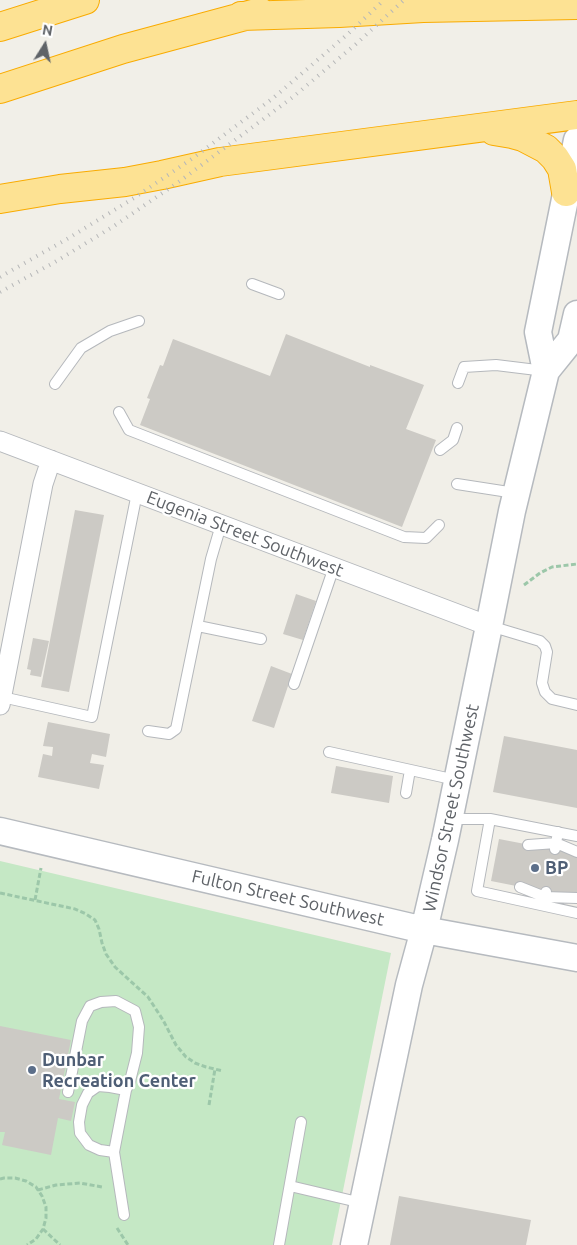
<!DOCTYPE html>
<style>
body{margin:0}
#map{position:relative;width:577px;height:1245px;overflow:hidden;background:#f1efe8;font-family:Ubuntu,sans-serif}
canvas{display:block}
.north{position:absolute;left:20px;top:20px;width:50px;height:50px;-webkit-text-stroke:4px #fff;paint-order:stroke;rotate:10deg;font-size:14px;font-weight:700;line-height:20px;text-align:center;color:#5f6368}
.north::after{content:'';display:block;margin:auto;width:18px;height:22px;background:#5f6368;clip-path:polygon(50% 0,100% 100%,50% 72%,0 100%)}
</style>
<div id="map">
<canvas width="577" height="1245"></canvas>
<div class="north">N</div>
</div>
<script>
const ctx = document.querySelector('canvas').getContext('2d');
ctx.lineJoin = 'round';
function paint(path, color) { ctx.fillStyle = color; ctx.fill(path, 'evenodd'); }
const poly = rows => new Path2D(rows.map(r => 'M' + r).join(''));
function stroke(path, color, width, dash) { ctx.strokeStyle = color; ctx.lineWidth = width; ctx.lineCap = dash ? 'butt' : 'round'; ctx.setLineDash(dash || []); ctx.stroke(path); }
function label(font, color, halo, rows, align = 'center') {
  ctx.font = font + ' Ubuntu,sans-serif'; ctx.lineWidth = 4.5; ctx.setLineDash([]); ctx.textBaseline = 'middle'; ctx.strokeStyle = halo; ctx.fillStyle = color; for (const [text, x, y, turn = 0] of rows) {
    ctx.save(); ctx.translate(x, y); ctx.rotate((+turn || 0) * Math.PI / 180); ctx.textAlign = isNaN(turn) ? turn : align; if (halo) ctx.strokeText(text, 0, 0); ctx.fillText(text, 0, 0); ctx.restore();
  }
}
paint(poly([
 [0,861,391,953,332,1245,0,1245]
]), '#c5e8c5');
paint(poly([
 [286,334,370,367,370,365,424,385,406,429,436,440,402,527,140,425,150,399,147,398,160,365,163,366,173,339,270,376],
 [75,510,104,515,69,692,41,687],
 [296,594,316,601,303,640,283,634],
 [33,638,49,641,41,677,30,675,31,670,27,669],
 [271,666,292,674,274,728,252,721],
 [48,722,110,734,106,757,92,754,90,763,104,765,99,789,38,777,43,754,52,756,53,747,43,746],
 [504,736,577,750,577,808,493,792],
 [336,766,393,776,389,803,331,793],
 [499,839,577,854,577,898,491,881],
 [0,1026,71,1040,59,1099,75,1102,71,1121,58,1118,51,1155,2,1145,5,1132,0,1132],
 [399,1196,531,1220,526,1245,390,1245]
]), '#cccac5');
const lane = poly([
 [252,284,279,294],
 [458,383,464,367,496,365,545,371],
 [55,384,81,348,110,331,139,321],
 [119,412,129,430,404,537,426,538,439,525],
 [440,450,453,440,457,428],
 [457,484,515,493],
 [198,626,261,639],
 [490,626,540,641,545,646,547,652,542,683,545,692,552,699,577,705],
 [294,684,334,567],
 [2,697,92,717,137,493],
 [148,731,169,734,176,729,211,559,221,525],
 [329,752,456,780],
 [406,793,410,770],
 [450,819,490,819,577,836],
 [490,819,477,891,577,913],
 [528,845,556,843,558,832],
 [555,849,556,843,577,852],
 [520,887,545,897,543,902],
 [546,892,545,897,577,898],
 [68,1092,82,1021,90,1006,101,1002,116,1001,135,1011,139,1027,137,1053,130,1081,126,1090,114,1152,124,1215],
 [114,1152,100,1150,89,1145,80,1133,79,1122,82,1105,88,1093,98,1086,110,1087,126,1090],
 [290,1186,362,1203],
 [279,1245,301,1122]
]);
const street = poly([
 [0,441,489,626],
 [0,705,43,484,51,460]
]);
const secondary = poly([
 [546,371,571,340,577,314],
 [0,831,424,930,577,958],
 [354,1245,409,985,424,930,445,840,489,626,512,511,546,371,538,332,577,140]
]);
const highway = poly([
 [241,16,339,13,423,8,577,5],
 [0,27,85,0],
 [0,89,123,49,260,12],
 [494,131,512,134,523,137,546,149,555,158,562,169,566,192],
 [0,199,60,189,125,182,162,175,220,162,577,115]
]);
stroke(lane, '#b5b8bc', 12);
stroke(street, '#b5b8bc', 21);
stroke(secondary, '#b6babf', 29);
stroke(highway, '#f9ab00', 30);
stroke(poly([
 [524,585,540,573,552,567,577,564],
 [0,893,75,909,86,914,95,920,99,929,102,943,106,954,115,967,148,997,163,1020,176,1045,186,1057,195,1063,206,1067,223,1071],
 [35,900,41,868],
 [209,1105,215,1069],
 [0,1179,4,1178,15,1178,26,1181,36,1187,42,1196,46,1207,46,1218,43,1229,36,1239,27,1245],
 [38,1190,56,1185,80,1183,102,1187],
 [117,1228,128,1245],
 [43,1229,60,1245]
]), '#9cc7a9', 3, [5, 2.5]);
stroke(lane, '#fff', 10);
stroke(street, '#fff', 19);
stroke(secondary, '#fff', 26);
stroke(highway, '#fde293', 28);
stroke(poly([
 [0,277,67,239,134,198,193,158,272,99,349,33,384,0],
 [0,292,55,262,114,226,180,181,293,97,356,44,404,0]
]), '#b6b7b8', 4, [1, 6]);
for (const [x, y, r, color] of [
 [535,868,5,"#5c6f8a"],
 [32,1070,5,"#5c6f8a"]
]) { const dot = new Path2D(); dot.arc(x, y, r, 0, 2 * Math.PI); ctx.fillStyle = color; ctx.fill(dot); stroke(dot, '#fff', 2); }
label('18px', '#5f6368', '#fff', [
 ["Eugenia Street Southwest",245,534,21],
 ["Windsor Street Southwest",451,808,-78],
 ["Fulton Street Southwest",288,898,13]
]);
label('bold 18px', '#4e5e75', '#fff', [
 ["BP",545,868],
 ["Dunbar",42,1060],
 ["Recreation Center",42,1081]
], 'left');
</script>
